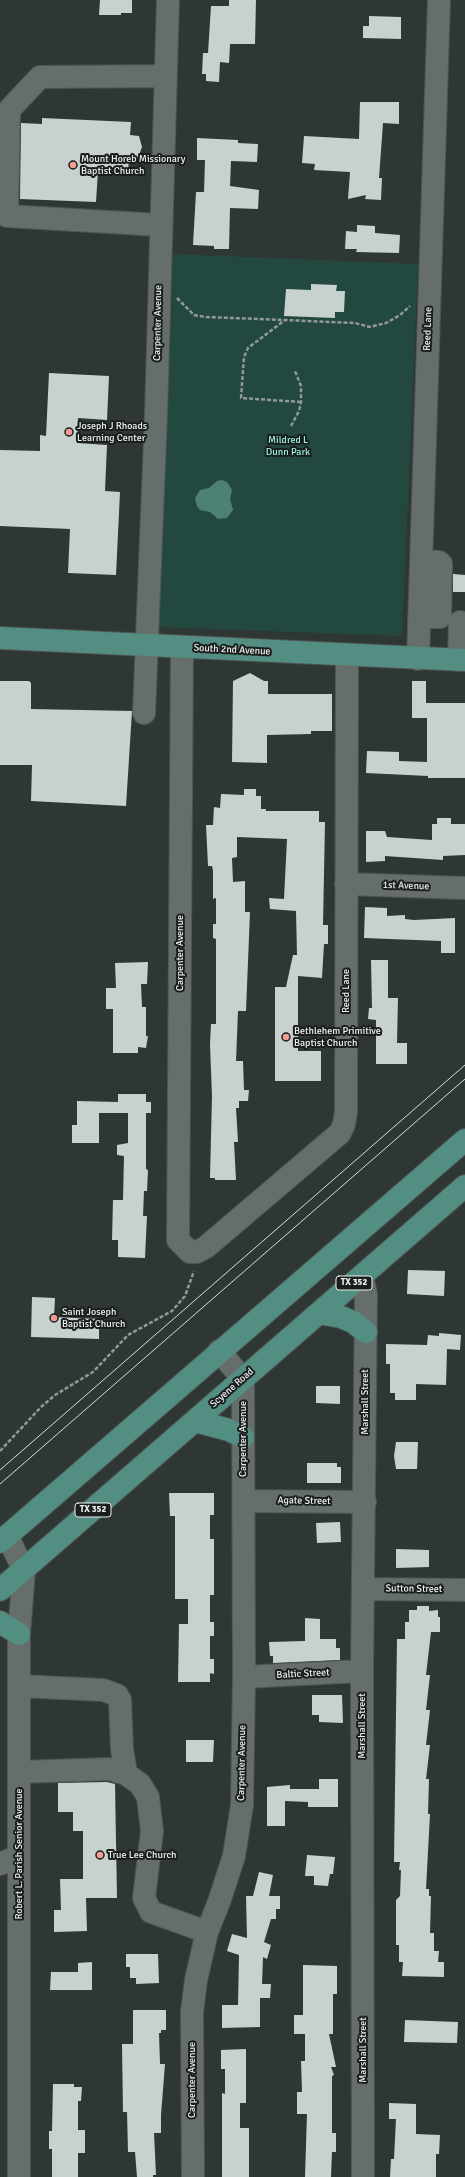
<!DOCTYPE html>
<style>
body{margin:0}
canvas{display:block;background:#2f3735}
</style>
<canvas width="465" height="2177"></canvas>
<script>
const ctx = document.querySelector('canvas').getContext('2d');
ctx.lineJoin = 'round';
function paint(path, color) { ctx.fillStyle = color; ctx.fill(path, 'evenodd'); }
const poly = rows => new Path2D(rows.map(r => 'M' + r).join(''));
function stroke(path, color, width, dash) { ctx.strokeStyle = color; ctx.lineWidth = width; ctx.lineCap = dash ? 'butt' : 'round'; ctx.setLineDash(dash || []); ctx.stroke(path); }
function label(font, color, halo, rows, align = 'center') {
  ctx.font = font + ' Signika,sans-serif'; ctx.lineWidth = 4; ctx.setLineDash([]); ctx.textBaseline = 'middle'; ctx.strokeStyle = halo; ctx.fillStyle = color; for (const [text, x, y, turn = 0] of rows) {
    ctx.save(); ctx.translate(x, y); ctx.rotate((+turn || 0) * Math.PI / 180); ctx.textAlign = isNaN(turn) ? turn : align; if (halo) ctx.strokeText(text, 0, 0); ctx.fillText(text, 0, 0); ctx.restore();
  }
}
paint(poly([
 [173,254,418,264,402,636,158,627]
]), '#234840');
paint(poly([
 [222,480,227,482,232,490,230,499,233,510,227,518,218,519,210,512,200,510,197,506,195,498,200,490,209,488,217,481]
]), '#4e8176');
paint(poly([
 [100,0,132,0,132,13,121,13,121,15,99,15],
 [229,0,256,0,255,44,230,44,229,63,220,62,219,82,206,81,206,74,202,74,203,53,208,53,211,6,229,6],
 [369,16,401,17,401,39,363,38,363,26,369,26],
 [360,102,399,102,399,124,383,123,379,178,382,178,381,200,365,199,366,195,348,199,350,172,314,170,315,164,302,163,304,136,359,139],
 [42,118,131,122,130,135,139,136,142,147,138,158,129,158,128,173,98,171,96,202,20,199,21,123,42,124],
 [197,138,238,140,238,143,258,144,257,162,231,161,230,186,259,190,258,209,230,208,229,249,214,249,214,246,193,245,196,192,204,192,205,160,197,160],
 [357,225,375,226,375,233,400,235,399,253,356,252,357,249,345,249,346,231,357,232],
 [311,284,337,285,336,291,345,291,344,312,335,312,335,318,284,316,286,289,311,290],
 [49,373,109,376,107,420,78,418,77,443,107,445,105,491,120,492,116,575,68,573,70,529,0,526,0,450,40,451,40,435,46,436],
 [453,574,465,575,465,592,453,592],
 [250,673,264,681,268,681,268,694,332,694,332,731,311,731,311,734,267,735,267,763,232,762,233,681],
 [0,681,29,681,31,683,31,709,132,711,126,806,31,801,32,765,0,765],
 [412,681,426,681,426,703,465,703,465,778,428,778,428,776,366,773,367,751,399,752,399,761,427,762,427,718,412,718],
 [244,789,256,789,256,796,261,796,261,809,266,809,266,811,319,811,319,822,325,822,323,925,328,925,328,944,324,944,322,978,298,976,298,1051,321,1051,321,1081,275,1081,275,987,286,987,293,955,297,955,296,911,270,909,269,898,284,899,287,839,237,837,237,857,232,858,233,882,245,881,245,912,250,912,246,1011,238,1011,236,1061,243,1061,244,1090,249,1090,248,1101,239,1101,239,1108,236,1108,238,1142,234,1142,236,1180,215,1180,215,1178,210,1178,212,1096,210,1045,211,1024,216,1024,216,939,213,938,213,924,216,924,216,898,213,899,213,871,212,866,208,866,206,825,213,825,214,807,220,808,221,794,244,795],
 [437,818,451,818,451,824,465,824,465,855,443,856,443,860,385,856,385,861,366,862,366,831,385,831,387,837,432,840,432,824,437,824],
 [365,907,387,908,387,916,405,915,405,919,414,920,455,918,455,953,441,953,441,941,364,938],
 [371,960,388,960,388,998,398,998,397,1043,407,1043,407,1064,376,1064,376,1020,368,1019,369,1008,372,1008],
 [148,962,147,984,141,984,142,1007,146,1007,146,1036,148,1036,146,1048,138,1047,138,1053,113,1053,113,1009,106,1009,106,988,116,988,115,963],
 [118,1094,146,1094,146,1102,151,1102,151,1113,146,1113,146,1169,148,1170,147,1191,144,1191,143,1216,147,1216,145,1258,118,1257,118,1240,112,1240,113,1200,123,1200,124,1156,117,1155,117,1145,128,1143,128,1113,99,1113,99,1143,72,1143,72,1125,77,1125,77,1101,118,1102],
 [408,1270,445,1271,444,1296,407,1294],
 [32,1297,55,1298,54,1317,99,1319,99,1339,31,1337],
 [439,1333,461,1335,460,1350,447,1349,446,1385,416,1384,416,1400,395,1400,395,1393,390,1393,390,1364,386,1364,386,1344,427,1345,428,1335,439,1336],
 [316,1386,340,1386,340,1404,316,1403],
 [396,1442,418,1442,417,1469,396,1469,394,1456],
 [307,1463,337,1463,337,1467,341,1467,341,1483,307,1483],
 [169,1493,214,1493,214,1515,210,1515,210,1539,214,1539,214,1595,210,1595,210,1622,214,1622,214,1636,210,1636,210,1659,214,1659,214,1674,210,1673,210,1682,178,1682,179,1624,188,1624,188,1599,175,1599,175,1516,170,1516],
 [340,1522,341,1542,317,1543,316,1523],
 [396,1549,429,1550,429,1567,396,1568],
 [417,1606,429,1606,429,1611,438,1610,438,1617,440,1617,440,1632,431,1632,426,1675,430,1675,426,1710,430,1710,426,1745,430,1745,426,1779,429,1779,428,1814,430,1814,426,1889,429,1889,429,1896,431,1896,430,1933,434,1933,434,1951,439,1951,438,1962,444,1962,444,1977,402,1976,403,1962,399,1962,399,1945,396,1945,396,1900,400,1896,401,1870,399,1870,400,1862,394,1862,397,1639,405,1639,405,1622,409,1622,409,1610,417,1610],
 [305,1618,320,1619,320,1639,336,1639,336,1648,340,1648,340,1660,273,1663,273,1656,270,1656,269,1642,305,1641],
 [312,1695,342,1695,343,1723,319,1722,319,1715,312,1715],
 [186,1740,214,1740,213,1762,186,1762],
 [319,1779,338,1779,338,1807,308,1807,308,1802,285,1801,285,1826,267,1826,267,1787,290,1785,290,1789,319,1789],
 [107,1782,115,1784,117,1898,86,1898,87,1931,54,1932,54,1910,61,1910,60,1879,83,1879,83,1831,73,1831,73,1812,58,1812,58,1783],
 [307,1855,335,1857,333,1874,330,1874,328,1886,314,1885,314,1876,305,1876],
 [259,1872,273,1875,269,1896,280,1896,280,1909,276,1909,276,1919,271,1919,264,1942,271,1945,267,1959,263,1957,262,1984,271,1984,270,1998,260,1998,260,2027,222,2028,222,2005,238,2005,239,1955,227,1951,232,1934,247,1938,246,1896,253,1896],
 [126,1954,158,1954,159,1983,136,1984,136,1978,130,1978,130,1967,126,1967],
 [92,1962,92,1990,50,1990,51,1972,78,1972,78,1963],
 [303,1965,337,1966,337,1994,333,1994,333,2034,329,2034,336,2067,331,2067,334,2075,332,2076,332,2133,336,2133,336,2152,332,2152,331,2177,305,2177,307,2114,297,2114,297,2092,302,2092,301,2061,305,2061,305,2034,294,2034,294,2015,303,2015],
 [133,2010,166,2010,166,2030,161,2030,161,2033,159,2033,160,2064,165,2064,161,2115,161,2133,154,2133,156,2175,153,2175,153,2177,137,2177,135,2152,128,2152,127,2112,123,2112,122,2044,133,2044],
 [405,2020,458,2022,457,2043,404,2042],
 [246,2049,246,2103,240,2103,240,2128,249,2128,249,2177,222,2177,222,2093,225,2094,225,2069,221,2069,221,2050],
 [53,2084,74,2084,74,2087,82,2087,81,2101,78,2101,78,2130,85,2130,85,2153,78,2153,78,2177,52,2177,52,2149,49,2149,49,2131,52,2131],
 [389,2103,416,2104,416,2134,440,2135,439,2154,436,2154,436,2177,390,2177,391,2159,394,2159,396,2119,389,2119]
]), '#c7d1ce');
const minor = poly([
 [160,225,7,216,9,110,40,77,166,76],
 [419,617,440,617,441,564,439,562,421,561],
 [182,647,178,1240,190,1252,197,1252,206,1247,340,1133,344,1124,346,1112,347,655],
 [418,659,439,0],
 [459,660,460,622],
 [144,713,156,415,168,0],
 [346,884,465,888],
 [362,1276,366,1294,362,1671,363,2177],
 [244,1501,365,1502],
 [7,1536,24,1570,19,1634,19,2177],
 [364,1589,465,1590],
 [244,1677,362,1671],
 [20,1686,103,1690,117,1695,120,1700,122,1749,126,1774],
 [20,1772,109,1769,126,1774,140,1784,148,1797,152,1831,144,1898,151,1912,207,1932],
 [0,1864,19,1856],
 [193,2177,192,2012,196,1980,207,1932,219,1902,234,1856,242,1805,244,1677,243,1379,219,1351]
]);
const major = poly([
 [0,638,465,660],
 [319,1313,341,1317,353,1322,366,1332],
 [195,1421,229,1430,243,1437],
 [0,1542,465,1140],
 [0,1590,465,1186],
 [0,1622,19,1634]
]);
stroke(minor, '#4e5554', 24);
stroke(major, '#4e5554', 24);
stroke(poly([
 [177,298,194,315,206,317,285,320],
 [301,402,241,398,244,357,248,348,285,320,355,323,370,327,386,323,400,315,410,306],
 [291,426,299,411,301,402,301,386,295,371],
 [0,1451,41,1407,55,1395,93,1372,128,1335,172,1311,185,1296,194,1271]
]), '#929997', 2.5, [4, 2]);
stroke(minor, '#656e6b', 22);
stroke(major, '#528e82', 22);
stroke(poly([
 [0,1470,465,1065],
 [0,1484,465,1079]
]), '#d6dbda', 1);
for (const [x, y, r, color] of [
 [73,165,4,"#f59c90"],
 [69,432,4,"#f59c90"],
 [286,1037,4,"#f59c90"],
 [54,1318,4,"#f59c90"],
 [100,1855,4,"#f59c90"]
]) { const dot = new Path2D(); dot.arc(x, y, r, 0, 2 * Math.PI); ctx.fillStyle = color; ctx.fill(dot); stroke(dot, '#1a1e1d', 1.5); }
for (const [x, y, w] of [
 [354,1283,36],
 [93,1510,36]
]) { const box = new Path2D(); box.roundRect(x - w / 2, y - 7, w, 14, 3); ctx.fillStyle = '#1a1e1d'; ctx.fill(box); stroke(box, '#ecf1f0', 1); }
label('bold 9px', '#ecf1f0', null, [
 ["TX 352",354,1283],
 ["TX 352",93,1510]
]);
label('10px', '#ecf1f0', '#1a1e1d', [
 ["Mount Horeb Missionary",81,159],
 ["Baptist Church",81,171],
 ["Joseph J Rhoads",77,426],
 ["Learning Center",77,438],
 ["Bethlehem Primitive",294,1031],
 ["Baptist Church",294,1043],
 ["Saint Joseph",62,1312],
 ["Baptist Church",62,1324],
 ["True Lee Church",108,1855]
], 'left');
label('10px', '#ecf1f0', '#1a1e1d', [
 ["Carpenter Avenue",158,323,-89],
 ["Reed Lane",428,329,-88],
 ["South 2nd Avenue",232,650,3],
 ["1st Avenue",406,886,2],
 ["Carpenter Avenue",180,953,-90],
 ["Reed Lane",346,991,-90],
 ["Scyene Road",232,1388,-41],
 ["Marshall Street",365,1402,-90],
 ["Carpenter Avenue",243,1439,-90],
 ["Agate Street",304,1501,1],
 ["Sutton Street",414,1589,1],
 ["Baltic Street",303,1674,-3],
 ["Marshall Street",362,1726,-90],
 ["Carpenter Avenue",242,1763,-89],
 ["Robert L. Parish Senior Avenue",19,1854,-90],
 ["Marshall Street",363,2050,-90],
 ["Carpenter Avenue",192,2080,-90]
]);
label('10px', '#9bf0dd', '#1a1e1d', [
 ["Mildred L",288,440],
 ["Dunn Park",288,452]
]);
</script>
